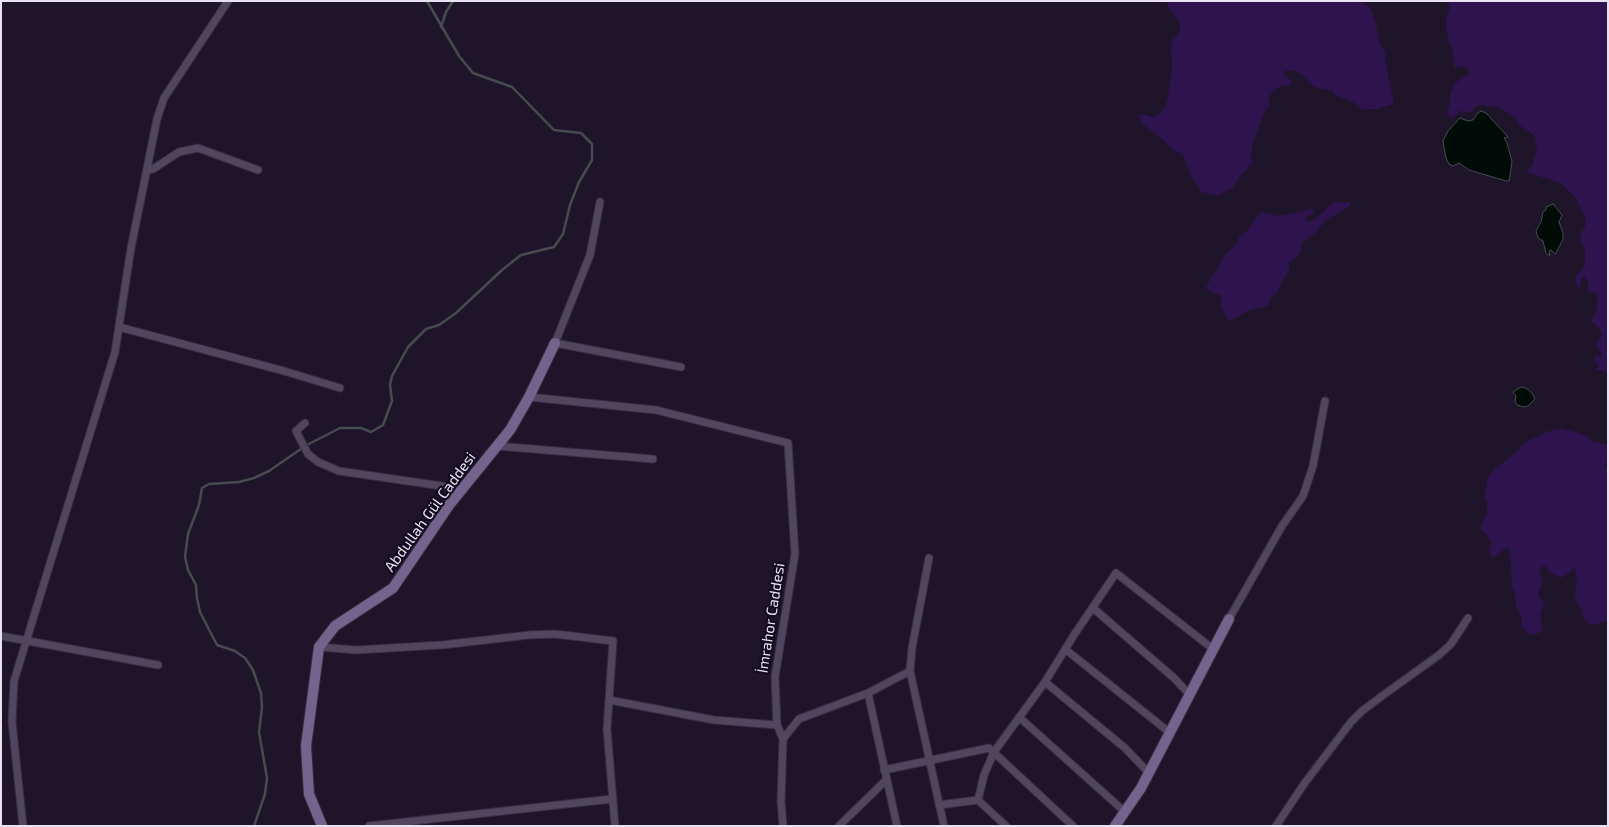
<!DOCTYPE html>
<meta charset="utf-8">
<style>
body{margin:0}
#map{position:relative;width:1609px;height:827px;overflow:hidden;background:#1e152b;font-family:"Exo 2",sans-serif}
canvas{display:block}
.frame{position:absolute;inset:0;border:2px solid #e8e2f2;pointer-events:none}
</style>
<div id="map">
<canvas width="1609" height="827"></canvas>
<div class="frame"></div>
</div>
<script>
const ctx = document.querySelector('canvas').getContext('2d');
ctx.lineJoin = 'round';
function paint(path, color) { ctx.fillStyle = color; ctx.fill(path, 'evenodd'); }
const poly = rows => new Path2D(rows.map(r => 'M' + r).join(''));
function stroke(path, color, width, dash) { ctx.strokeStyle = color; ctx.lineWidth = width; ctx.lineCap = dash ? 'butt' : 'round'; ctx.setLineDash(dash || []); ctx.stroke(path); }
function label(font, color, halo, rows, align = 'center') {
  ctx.font = font + ' "Exo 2",sans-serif'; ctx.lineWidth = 4.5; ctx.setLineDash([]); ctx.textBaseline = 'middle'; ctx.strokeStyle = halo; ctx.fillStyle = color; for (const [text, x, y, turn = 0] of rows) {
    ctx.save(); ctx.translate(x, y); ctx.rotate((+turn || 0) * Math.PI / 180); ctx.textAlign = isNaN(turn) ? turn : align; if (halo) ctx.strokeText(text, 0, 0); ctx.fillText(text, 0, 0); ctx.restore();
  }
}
paint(poly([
 [1167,1,1361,1,1370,7,1375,21,1380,44,1386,53,1385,58,1394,104,1376,109,1362,109,1355,103,1351,102,1335,95,1332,91,1314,87,1301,74,1292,70,1285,71,1283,75,1292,81,1291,85,1280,86,1273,91,1268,99,1269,106,1264,113,1252,145,1251,158,1253,163,1239,177,1233,187,1218,196,1201,192,1200,188,1191,177,1184,156,1177,151,1174,151,1162,139,1141,123,1139,116,1142,114,1153,117,1160,113,1165,107,1169,91,1172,70,1171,43,1180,31,1179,22,1168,7],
 [1447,1,1608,1,1608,373,1602,370,1594,370,1599,366,1594,360,1595,357,1597,354,1600,357,1602,355,1596,344,1602,335,1598,327,1591,321,1597,308,1597,295,1595,292,1589,293,1587,289,1589,283,1585,277,1582,278,1579,289,1576,285,1576,275,1583,269,1585,261,1585,250,1580,239,1581,232,1585,227,1586,219,1576,198,1560,183,1526,172,1532,166,1537,149,1534,135,1518,124,1516,119,1503,110,1497,107,1482,105,1477,106,1471,112,1460,111,1453,118,1448,116,1447,112,1449,108,1451,92,1455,83,1469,74,1469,70,1465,66,1456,68,1454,65,1452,48,1449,42,1446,29,1447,25,1446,18,1450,7],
 [1334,201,1344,203,1351,201,1350,206,1326,220,1314,234,1303,242,1300,253,1294,260,1289,262,1289,270,1279,286,1278,292,1270,298,1268,306,1250,310,1229,321,1221,307,1221,295,1209,291,1206,288,1212,275,1217,271,1221,260,1237,243,1239,237,1248,230,1258,215,1262,212,1279,216,1310,209,1314,210,1313,214,1307,216,1305,220,1311,222,1316,219],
 [1561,428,1585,435,1593,441,1608,445,1608,459,1604,468,1608,467,1608,621,1591,625,1584,619,1581,608,1576,601,1575,593,1577,585,1575,568,1561,578,1551,573,1544,565,1539,570,1543,581,1538,595,1544,604,1540,615,1542,629,1539,633,1531,635,1521,627,1522,617,1516,605,1515,593,1512,588,1511,562,1509,556,1511,551,1507,548,1504,549,1494,558,1490,555,1491,541,1486,534,1480,530,1482,522,1487,513,1487,502,1484,496,1488,477,1496,468,1519,450,1522,444,1546,432]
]), '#2f134e');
const water = poly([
 [1481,111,1486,113,1508,137,1504,138,1507,143,1512,162,1509,181,1506,181,1469,170,1459,163,1453,166,1449,164,1446,158,1443,141,1448,131,1460,118,1468,121,1473,120,1478,113,1481,111],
 [1553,204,1562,215,1559,222,1563,233,1563,239,1556,253,1555,254,1551,250,1549,251,1550,256,1546,253,1543,241,1538,238,1536,231,1541,222,1543,212,1546,210,1546,207,1553,204],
 [1521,387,1526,388,1532,393,1535,399,1528,406,1523,407,1517,405,1515,401,1516,396,1513,392,1521,387]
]);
paint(water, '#010b08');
stroke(water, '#464c4e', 1);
stroke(poly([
 [441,27,446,12,453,1],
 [254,826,265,794,267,778,259,732,262,707,261,693,253,670,245,658,235,651,217,645,200,612,197,598,196,585,188,570,185,557,188,534,199,505,202,488,209,484,239,482,254,478,269,471,305,446,340,428,361,428,371,432,383,425,392,401,390,385,392,376,408,347,426,329,439,325,456,313,502,270,521,255,554,247,563,234,570,205,579,182,592,160,592,144,581,133,554,130,512,87,473,73,459,56,427,1]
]), '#464c4e', 2.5);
const street = poly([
 [147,170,153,169,179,152,198,148,258,170],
 [600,202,590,255,555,343,681,367],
 [119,327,284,371,340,388],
 [529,397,656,410,788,443,795,554,775,677,777,725,783,739,781,801,783,826],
 [305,423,296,431,308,454,318,462,339,471,462,489],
 [497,446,653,459],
 [929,558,912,648,910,671,944,826],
 [1093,608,1174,678,1189,694],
 [1229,619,1282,526,1303,496,1313,466,1325,401],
 [1,636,158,665],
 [319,647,356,650,442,645,529,635,555,634,613,641,607,729,615,826],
 [1065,649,1169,732],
 [1045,682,1125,748,1149,773],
 [868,693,897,826],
 [609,700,714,720,777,725],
 [1019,717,1125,812],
 [783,739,799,719,868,693,910,671],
 [884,770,989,748,1073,826],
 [978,800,984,775,994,752,1045,682,1074,635,1116,573,1213,649],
 [939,805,978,800,1006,826],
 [23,826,12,722,14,681,115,352,131,248,157,119,164,98,228,1],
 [369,826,612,799],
 [839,826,886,780],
 [1276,826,1304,784,1351,722,1362,711,1382,696,1439,655,1451,644,1468,618]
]);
const secondary = poly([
 [322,826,309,794,306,746,319,647,335,626,393,588,450,504,510,430,529,397,555,343],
 [1115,826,1141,788,1229,619]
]);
stroke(street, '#362f40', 9);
stroke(secondary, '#362f40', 12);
stroke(street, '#504660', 7);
stroke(secondary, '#74648d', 10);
label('15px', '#e8e2f2', '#150c21', [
 ["Abdullah Gül Caddesi",430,512,-54],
 ["İmrahor Caddesi",771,618,-81]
]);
</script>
